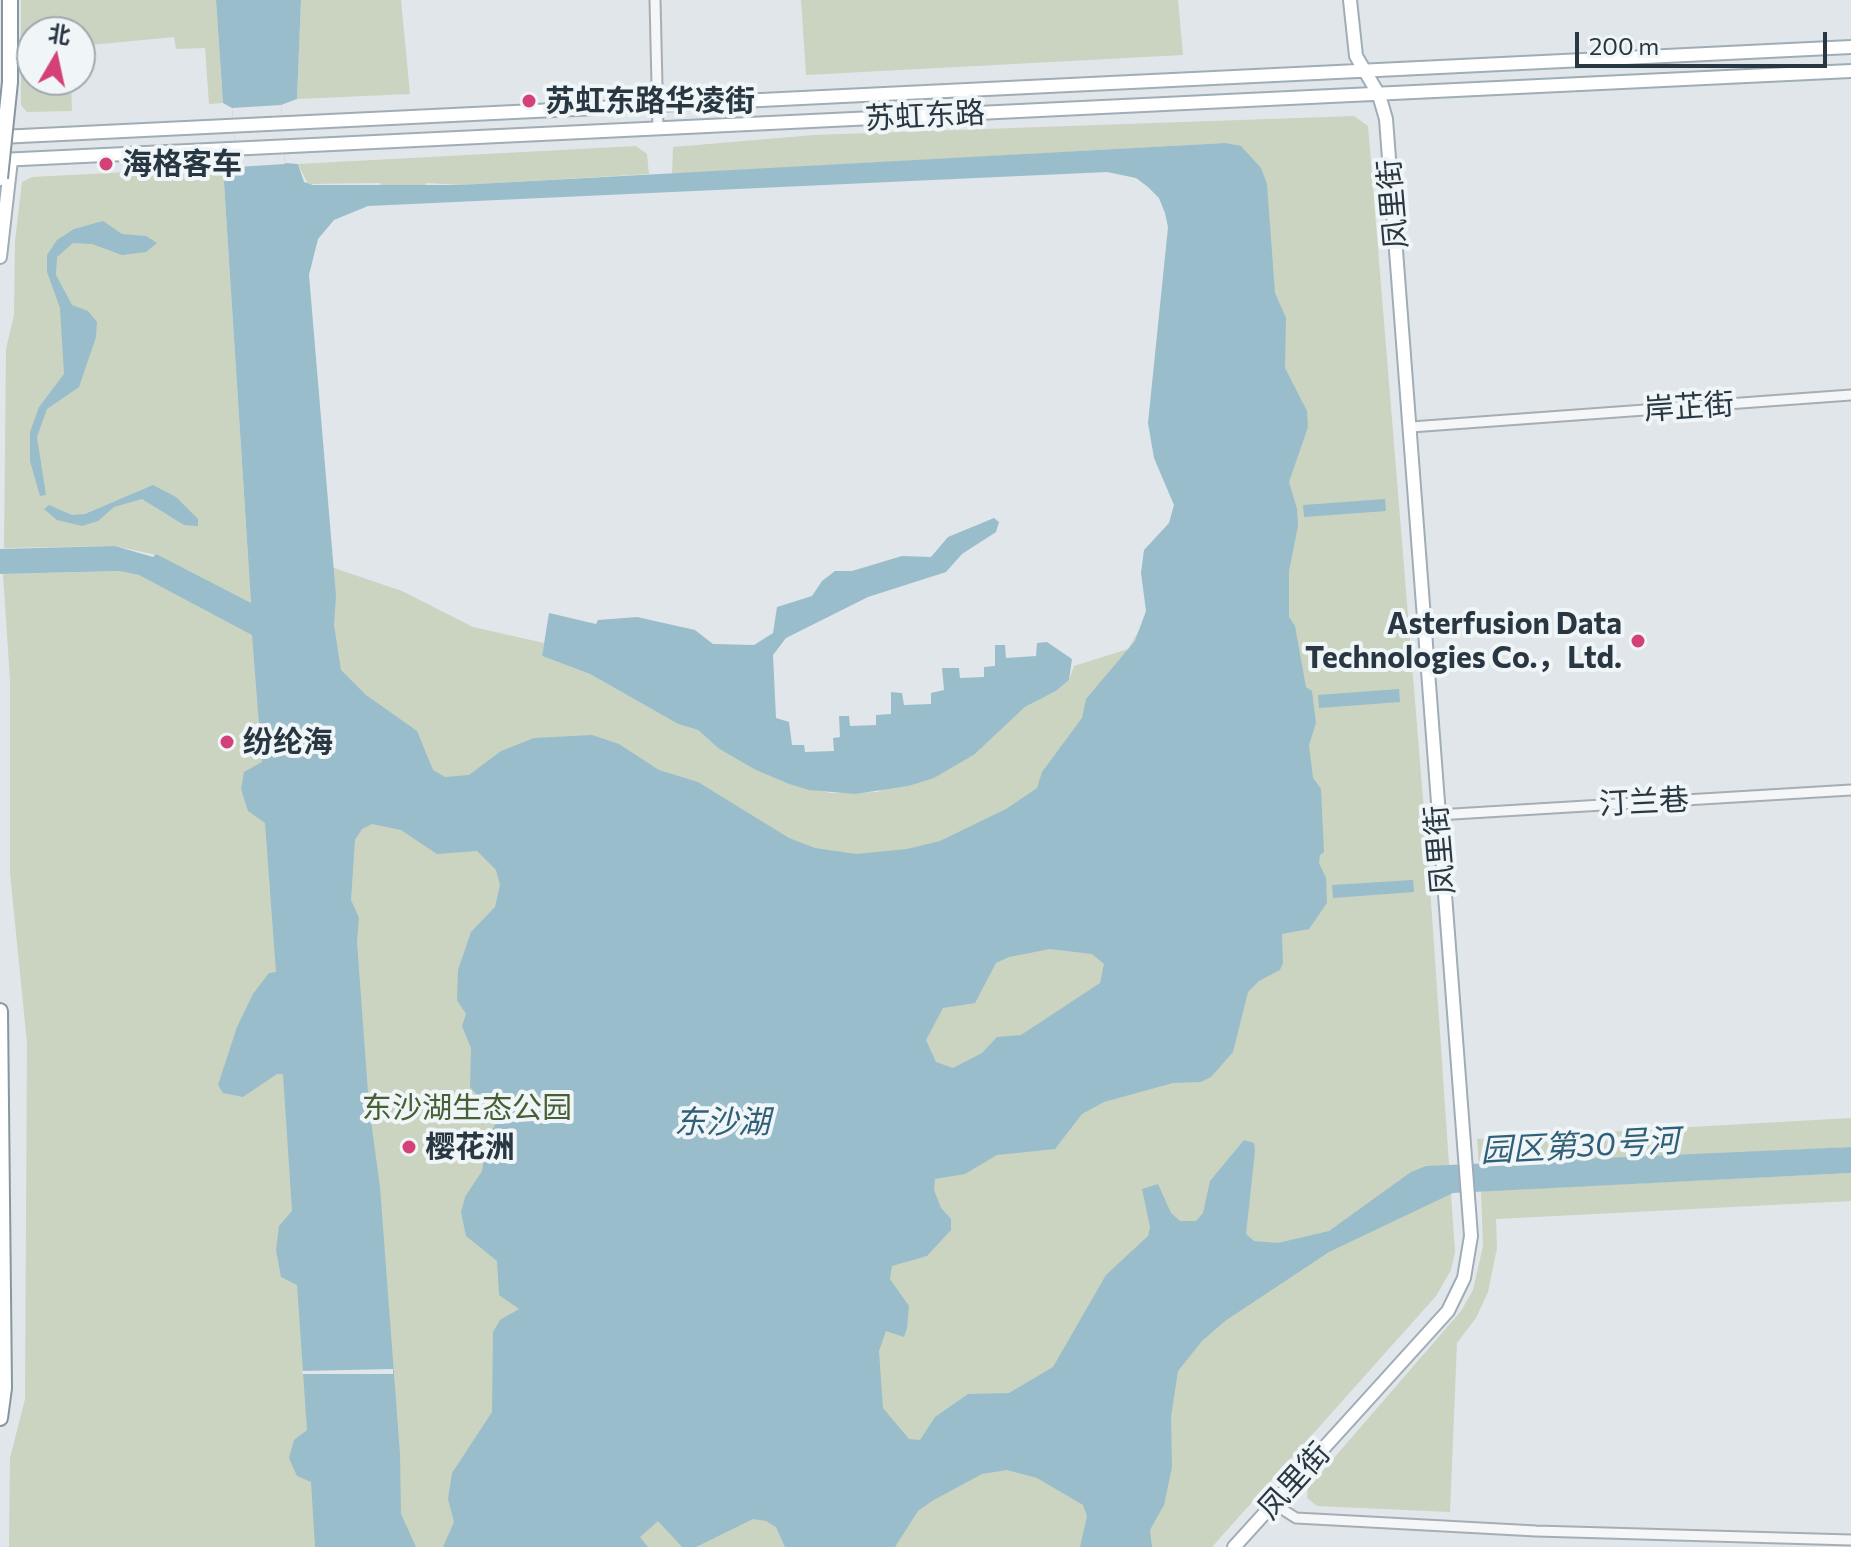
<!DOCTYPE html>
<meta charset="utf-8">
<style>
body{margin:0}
#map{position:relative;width:1851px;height:1547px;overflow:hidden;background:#e1e6ea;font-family:Commissioner,"Noto Sans SC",sans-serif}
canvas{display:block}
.north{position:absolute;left:16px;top:16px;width:80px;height:80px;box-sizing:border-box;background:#f0f5f7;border:2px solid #a0a9af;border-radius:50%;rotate:9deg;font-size:22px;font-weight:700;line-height:32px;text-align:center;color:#283742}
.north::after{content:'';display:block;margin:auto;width:28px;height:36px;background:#d44177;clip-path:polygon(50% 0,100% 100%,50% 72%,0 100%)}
.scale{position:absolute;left:1575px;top:32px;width:252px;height:36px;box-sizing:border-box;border:4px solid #283742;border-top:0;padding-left:10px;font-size:24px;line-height:28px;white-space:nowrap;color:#283742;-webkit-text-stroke:6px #f0f5f7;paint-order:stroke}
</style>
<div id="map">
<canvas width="1851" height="1547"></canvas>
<div class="north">北</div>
<div class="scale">200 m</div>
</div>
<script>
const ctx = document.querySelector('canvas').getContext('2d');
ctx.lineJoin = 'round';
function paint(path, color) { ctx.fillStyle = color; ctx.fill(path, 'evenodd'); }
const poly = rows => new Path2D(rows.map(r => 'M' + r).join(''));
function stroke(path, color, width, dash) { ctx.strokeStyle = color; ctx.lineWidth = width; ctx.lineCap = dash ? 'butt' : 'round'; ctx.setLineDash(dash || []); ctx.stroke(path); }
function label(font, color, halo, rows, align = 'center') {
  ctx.font = font + ' Commissioner,"Noto Sans SC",sans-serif'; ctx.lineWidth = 8; ctx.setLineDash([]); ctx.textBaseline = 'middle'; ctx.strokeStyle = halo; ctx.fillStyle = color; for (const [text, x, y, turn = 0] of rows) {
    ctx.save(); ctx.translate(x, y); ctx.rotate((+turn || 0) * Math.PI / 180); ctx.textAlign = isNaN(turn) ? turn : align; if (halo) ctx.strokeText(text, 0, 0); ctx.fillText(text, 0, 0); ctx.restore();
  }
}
paint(poly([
 [21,0,216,0,223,103,209,104,205,48,176,49,174,37,80,46,80,32,32,32,32,80,71,80,72,111,27,112,21,105],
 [301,0,401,0,410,94,297,99],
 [801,0,1178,0,1183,55,806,75],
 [1354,116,1368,126,1429,872,1455,1252,1451,1270,1436,1296,1212,1547,9,1547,10,1458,25,1399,27,1043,10,873,10,680,3,574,119,571,139,575,252,634,334,568,402,591,473,627,544,643,542,656,590,674,678,724,698,730,718,748,789,784,831,793,877,792,975,754,1025,707,1056,691,1069,680,1074,666,1128,649,1142,625,1195,620,1225,143,672,174,673,147,814,135],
 [636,146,647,154,649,174,460,185,427,183,424,186,381,188,380,183,308,184,298,164],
 [223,167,251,604,156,555,115,546,4,548,6,349,14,315,15,241,22,182,32,177],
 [1851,1118,1851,1147,1479,1166,1477,1139],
 [1851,1173,1851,1201,1496,1219,1497,1248,1488,1292,1476,1318,1457,1343,1450,1512,1317,1506,1307,1498,1308,1488,1461,1311,1473,1290,1483,1246,1481,1191]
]), '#cad4c1');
paint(poly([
 [216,0,301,0,297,99,281,105,285,163,298,164,304,182,313,185,459,185,1225,143,1241,146,1261,168,1267,184,1275,293,1286,318,1285,368,1307,411,1308,427,1289,482,1297,509,1298,526,1289,571,1289,617,1295,626,1306,687,1312,691,1316,723,1309,745,1313,778,1321,789,1324,852,1320,855,1319,863,1326,878,1327,903,1309,929,1282,934,1283,963,1280,970,1259,981,1248,992,1233,1052,1211,1077,1201,1082,1173,1083,1104,1102,1082,1114,1055,1149,997,1155,965,1174,935,1179,934,1190,941,1208,951,1219,951,1230,927,1256,892,1266,890,1279,909,1306,907,1328,904,1337,886,1331,879,1351,883,1408,909,1439,920,1440,935,1417,968,1394,1009,1393,1053,1367,1106,1275,1148,1236,1150,1227,1142,1189,1158,1184,1171,1213,1180,1221,1196,1221,1203,1213,1210,1181,1244,1140,1254,1143,1255,1151,1246,1234,1254,1241,1278,1243,1329,1231,1411,1172,1426,1166,1851,1147,1851,1173,1453,1193,1329,1252,1225,1321,1202,1341,1178,1371,1171,1417,1172,1467,1164,1505,1150,1530,1152,1547,1080,1547,1087,1516,1083,1505,1037,1478,1007,1470,982,1474,932,1501,918,1511,895,1547,785,1547,776,1527,766,1521,753,1519,696,1547,682,1547,658,1521,640,1537,648,1547,443,1547,454,1522,448,1499,452,1473,492,1412,493,1332,500,1320,519,1309,499,1295,497,1261,466,1236,461,1212,465,1197,482,1171,486,1146,493,1146,492,1130,502,1113,494,1098,476,1094,470,1087,471,1048,462,1026,466,1014,457,1000,458,970,471,932,495,907,500,885,496,870,477,851,437,854,401,830,372,824,362,829,355,840,351,900,359,918,357,942,369,1106,380,1187,400,1454,401,1514,416,1547,315,1547,311,1482,297,1476,289,1458,294,1440,307,1430,297,1285,281,1277,276,1250,279,1226,292,1211,283,1074,277,1074,243,1097,223,1093,218,1085,237,1027,253,994,269,973,276,972,265,823,248,811,241,789,244,772,262,762,252,635,139,575,119,571,0,574,0,549,115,546,153,557,156,554,251,603,223,167,237,166,232,108,223,103],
 [1107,172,1136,178,1148,187,1159,198,1165,213,1168,227,1148,423,1154,458,1174,505,1169,523,1144,550,1141,573,1146,611,1135,641,1086,699,1082,718,1042,772,1037,788,1006,809,940,841,907,849,856,854,815,848,789,838,698,782,659,770,619,744,592,735,534,738,501,751,469,775,445,777,433,770,417,731,366,695,341,670,334,625,336,596,309,275,318,239,334,220,368,206],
 [1050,949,1092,954,1104,964,1100,983,1021,1035,997,1037,982,1053,953,1068,936,1062,926,1040,943,1008,975,1003,996,963,1009,957],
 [103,221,122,234,146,236,157,243,146,252,122,255,92,244,73,243,57,257,56,275,72,305,88,311,97,322,96,337,79,387,47,409,37,437,46,495,40,496,30,461,30,432,39,407,64,374,60,308,47,272,47,255,57,240,74,229],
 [153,485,176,497,198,519,198,526,184,525,142,499,114,507,98,521,82,526,57,520,44,509,49,505,72,515,85,514],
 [1385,499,1386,511,1304,517,1303,505],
 [994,518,999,522,996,532,962,554,946,572,868,597,786,638,773,655,776,718,789,722,792,745,804,745,805,752,834,751,833,738,840,737,839,716,849,716,850,726,876,725,876,715,891,714,891,692,902,693,904,705,931,704,931,693,944,690,942,668,959,668,960,678,984,677,984,667,995,666,995,645,1005,645,1006,658,1036,656,1037,643,1047,642,1072,659,1069,680,1056,691,1025,707,975,754,934,778,908,786,855,794,809,790,789,784,754,769,718,748,698,730,678,724,590,674,542,656,549,613,596,624,598,620,637,617,695,630,713,644,754,645,773,633,777,607,812,596,822,581,835,571,852,571,902,556,931,557,948,537],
 [1399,689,1400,702,1319,708,1318,695],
 [1413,880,1414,892,1333,898,1332,885]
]), '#9abdcb');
paint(poly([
 [281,105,285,164,237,167,232,108],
 [393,1369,393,1374,303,1374,302,1371]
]), '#e1e6ea');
const minor = poly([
 [655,0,658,128],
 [1411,427,1851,395],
 [1437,815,1851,790],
 [1274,1504,1296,1518,1536,1531,1851,1540]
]);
const major = poly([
 [0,137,1851,47],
 [0,160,1851,71],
 [0,257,11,160],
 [1234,1547,1448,1311,1464,1278,1471,1236,1386,119,1379,95,1356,56,1350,0]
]);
const highway = poly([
 [0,1011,4,1388,0,1418]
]);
stroke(minor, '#a6aeb4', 13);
stroke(major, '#9fadb6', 16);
stroke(highway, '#8797a1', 18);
stroke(minor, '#f4f6f8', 9);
stroke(major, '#fff', 12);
stroke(highway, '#fff', 14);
const highwayBridge = poly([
 [0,178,10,82,10,0]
]);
stroke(highwayBridge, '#8797a1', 18, []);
stroke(highwayBridge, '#fff', 14);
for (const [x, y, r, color] of [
 [529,101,8,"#d44177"],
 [106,164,8,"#d44177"],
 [1638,641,8,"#d44177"],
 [227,742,8,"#d44177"],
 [409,1147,8,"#d44177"]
]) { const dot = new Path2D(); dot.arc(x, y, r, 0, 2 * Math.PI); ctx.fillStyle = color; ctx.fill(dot); stroke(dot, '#f0f5f7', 3); }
label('bold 30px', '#283742', '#f0f5f7', [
 ["苏虹东路华凌街",545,101],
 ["海格客车",122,164],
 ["Asterfusion Data",1622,624,"right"],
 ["Technologies Co.，Ltd.",1622,658,"right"],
 ["纷纶海",243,742],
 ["樱花洲",425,1147]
], 'left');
label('30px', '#283742', '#f0f5f7', [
 ["苏虹东路",925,116,-3],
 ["凤里街",1393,204,-95],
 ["岸芷街",1689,407,-4],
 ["汀兰巷",1644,802,-3],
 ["凤里街",1440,850,-95],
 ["凤里街",1294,1481,-48]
]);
label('30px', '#465f35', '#f0f5f7', [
 ["东沙湖生态公园",467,1108]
]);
label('italic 32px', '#306078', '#f0f5f7', [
 ["东沙湖",722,1122],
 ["园区第30号河",1580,1146,-3]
]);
</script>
